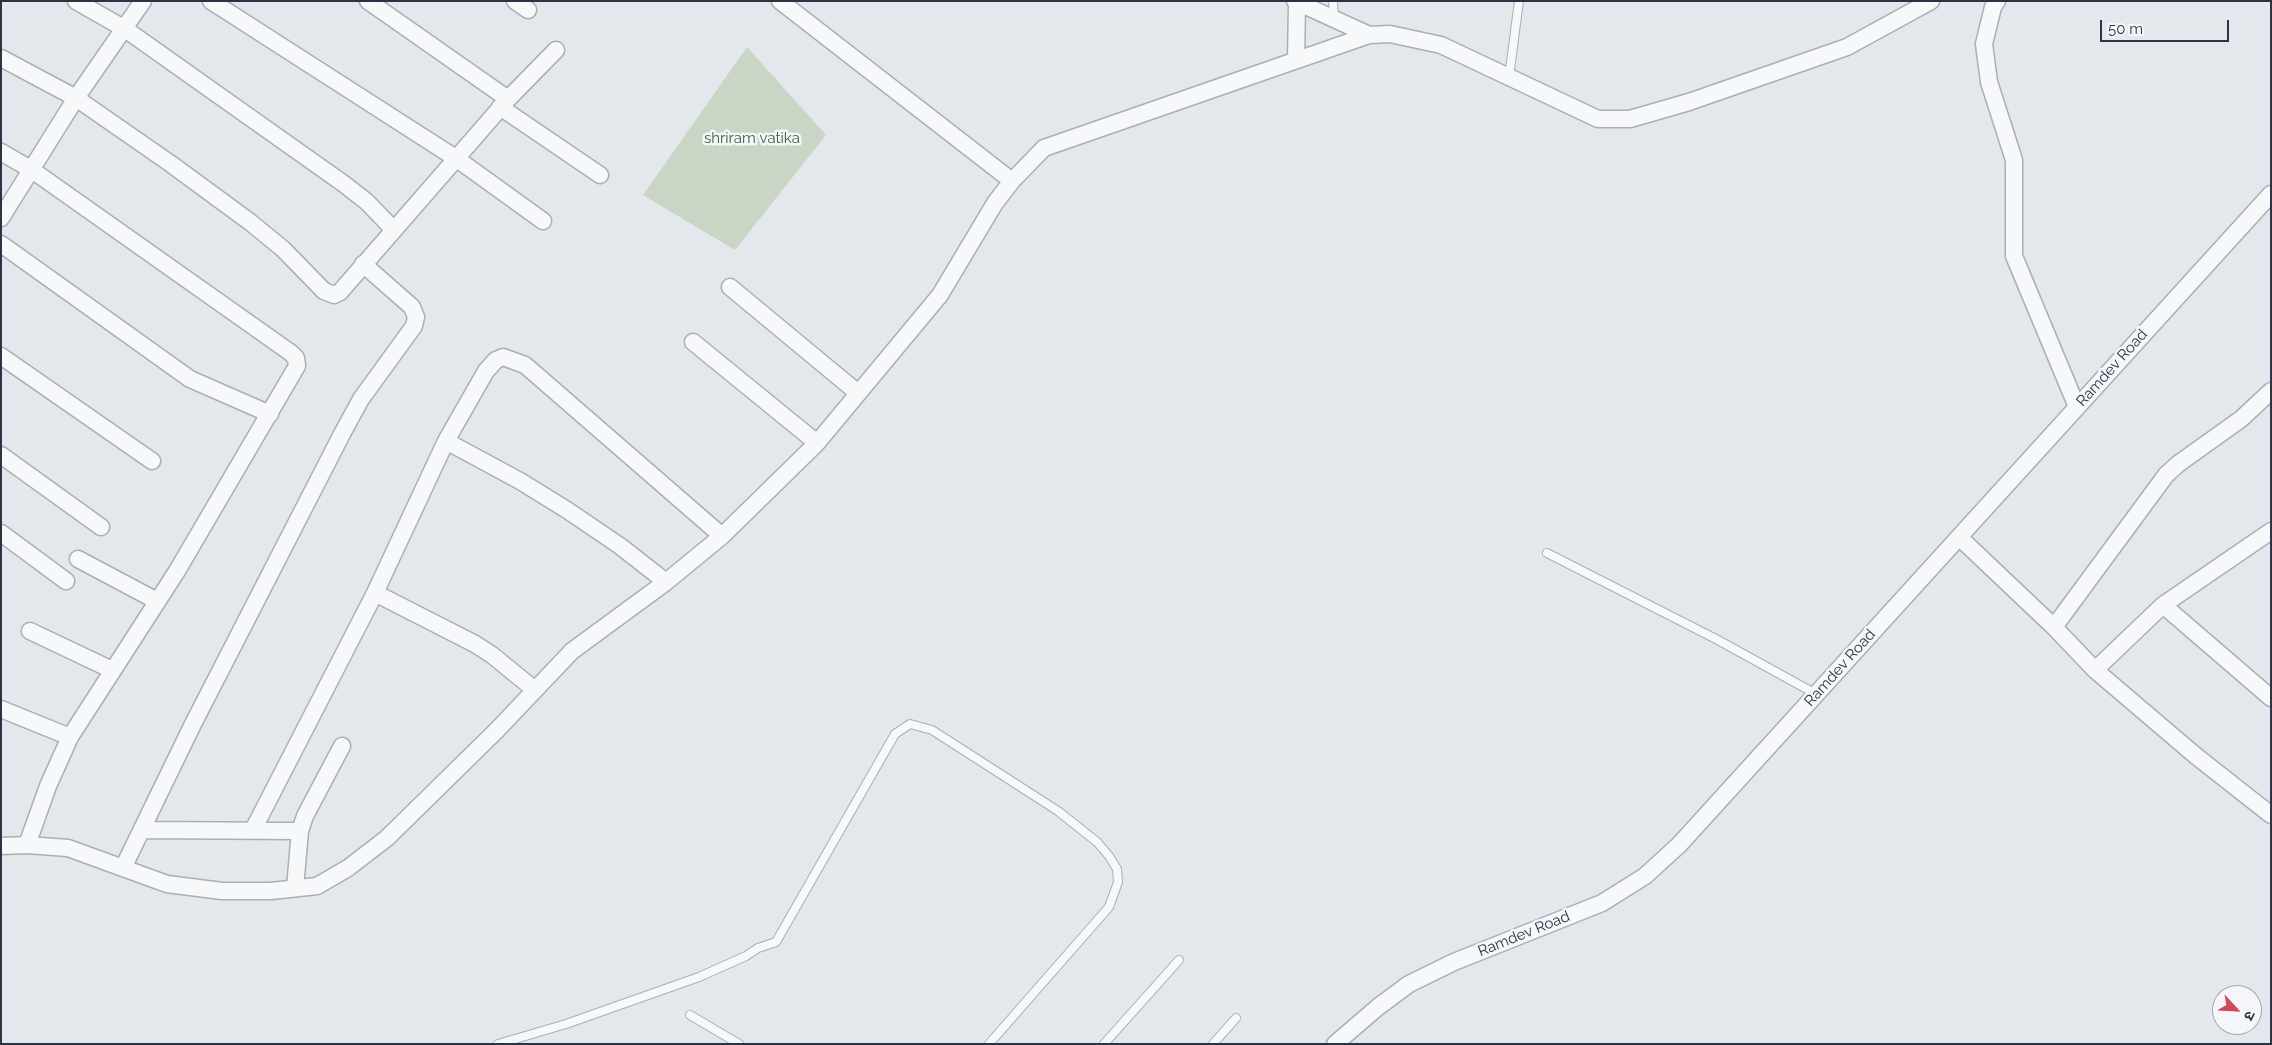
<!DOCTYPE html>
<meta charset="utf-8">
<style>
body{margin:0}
#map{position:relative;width:2272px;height:1045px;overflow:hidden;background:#e4e7ec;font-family:Raleway,"Noto Sans Devanagari",sans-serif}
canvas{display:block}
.frame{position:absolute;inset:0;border:2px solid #2b3445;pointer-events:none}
.north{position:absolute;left:2212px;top:985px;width:50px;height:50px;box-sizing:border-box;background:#f4f6f9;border:1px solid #a4a8b1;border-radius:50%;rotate:115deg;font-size:14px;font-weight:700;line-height:20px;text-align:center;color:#2b3445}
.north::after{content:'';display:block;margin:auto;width:18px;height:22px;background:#d1495b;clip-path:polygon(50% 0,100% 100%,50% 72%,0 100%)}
.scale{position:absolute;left:2100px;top:20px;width:129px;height:22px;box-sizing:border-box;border:2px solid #2b3445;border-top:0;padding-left:6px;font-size:15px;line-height:18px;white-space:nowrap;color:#2b3445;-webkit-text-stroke:4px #f4f6f9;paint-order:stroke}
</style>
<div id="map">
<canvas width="2272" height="1045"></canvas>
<div class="frame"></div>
<div class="north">उ</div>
<div class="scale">50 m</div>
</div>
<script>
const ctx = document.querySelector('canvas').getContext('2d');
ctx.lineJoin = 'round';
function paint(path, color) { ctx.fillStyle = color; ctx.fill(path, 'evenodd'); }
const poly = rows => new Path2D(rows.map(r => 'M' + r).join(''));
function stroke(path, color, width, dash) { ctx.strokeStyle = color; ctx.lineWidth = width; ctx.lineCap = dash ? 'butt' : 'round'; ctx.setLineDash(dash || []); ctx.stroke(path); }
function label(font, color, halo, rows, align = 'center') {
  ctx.font = font + ' Raleway,sans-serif'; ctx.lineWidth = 5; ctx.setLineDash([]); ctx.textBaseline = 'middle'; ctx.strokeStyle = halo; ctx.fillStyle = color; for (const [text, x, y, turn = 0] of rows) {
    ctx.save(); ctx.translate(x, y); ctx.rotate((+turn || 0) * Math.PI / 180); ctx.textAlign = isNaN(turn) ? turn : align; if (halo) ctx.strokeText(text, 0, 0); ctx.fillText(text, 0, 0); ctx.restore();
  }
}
paint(poly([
 [747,47,826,135,735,250,643,195]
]), '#c9d6c5');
const service = poly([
 [1333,1,1334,19],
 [1509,77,1519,1],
 [1547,553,1716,639,1816,694],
 [690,1015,739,1044],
 [498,1044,566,1024,699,977,746,956,758,948,776,942,895,734,910,724,932,730,1058,811,1097,842,1109,856,1117,869,1118,882,1109,907,989,1044],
 [1104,1044,1179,960],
 [1213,1044,1236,1018]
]);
const minor = poly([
 [76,1,125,29,344,184,367,202,393,229],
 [211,1,457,159,543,221],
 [368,1,508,99],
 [515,1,528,10],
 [780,1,1012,181],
 [1295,1,1369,35],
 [1997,1,1993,7,1984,44,1989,82,2014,160,2014,256,2077,407],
 [1,58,76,98,171,164,250,222,283,249,324,291,334,295,340,292,508,99,556,50],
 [1296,60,1297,4],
 [500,107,600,175],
 [1,152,32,170,291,353,296,358,297,366,177,571,70,737,48,786,27,845],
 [1,218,76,98,143,1],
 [1,244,190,379,270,414],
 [730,287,858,393],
 [693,342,817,443],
 [1,356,152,461],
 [446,441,520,481,567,510,620,546,666,582],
 [1,455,101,527],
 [1,533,66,581],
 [1959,537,2054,627,2095,670,2196,756,2271,815],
 [78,559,157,601],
 [375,593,475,644,492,655,535,690],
 [2163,605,2271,698],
 [2054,627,2166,475,2178,464,2241,419,2271,391],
 [30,631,112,670],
 [2095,670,2163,605,2271,531],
 [1,709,70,737],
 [142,830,300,831],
 [253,830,375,593,446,441,486,371,496,360,503,357,525,365,722,536],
 [1,846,27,845,68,848,167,884,222,891,271,891,317,886,348,868,387,838,497,730,572,651,666,582,722,536,817,443,940,295,995,203,1012,181,1044,148,1369,35,1390,34,1441,45,1598,119,1630,119,1689,102,1847,47,1931,1],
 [123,868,193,724,343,432,361,399,414,326,416,317,412,307,363,264],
 [295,888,300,831,305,816,342,746],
 [1335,1044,1378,1007,1409,984,1454,962,1602,903,1645,876,1679,845,2271,194]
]);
stroke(service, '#a9aeb7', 10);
stroke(minor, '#a9aeb7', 19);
stroke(service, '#f7f8fa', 8);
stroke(minor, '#f7f8fa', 16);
label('15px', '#3f6138', '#f4f6f9', [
 ["shriram vatika",752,138]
]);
label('15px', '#2b3445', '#f4f6f9', [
 ["Ramdev Road",2112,368,-48],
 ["Ramdev Road",1840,668,-48],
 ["Ramdev Road",1524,934,-22]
]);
</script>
